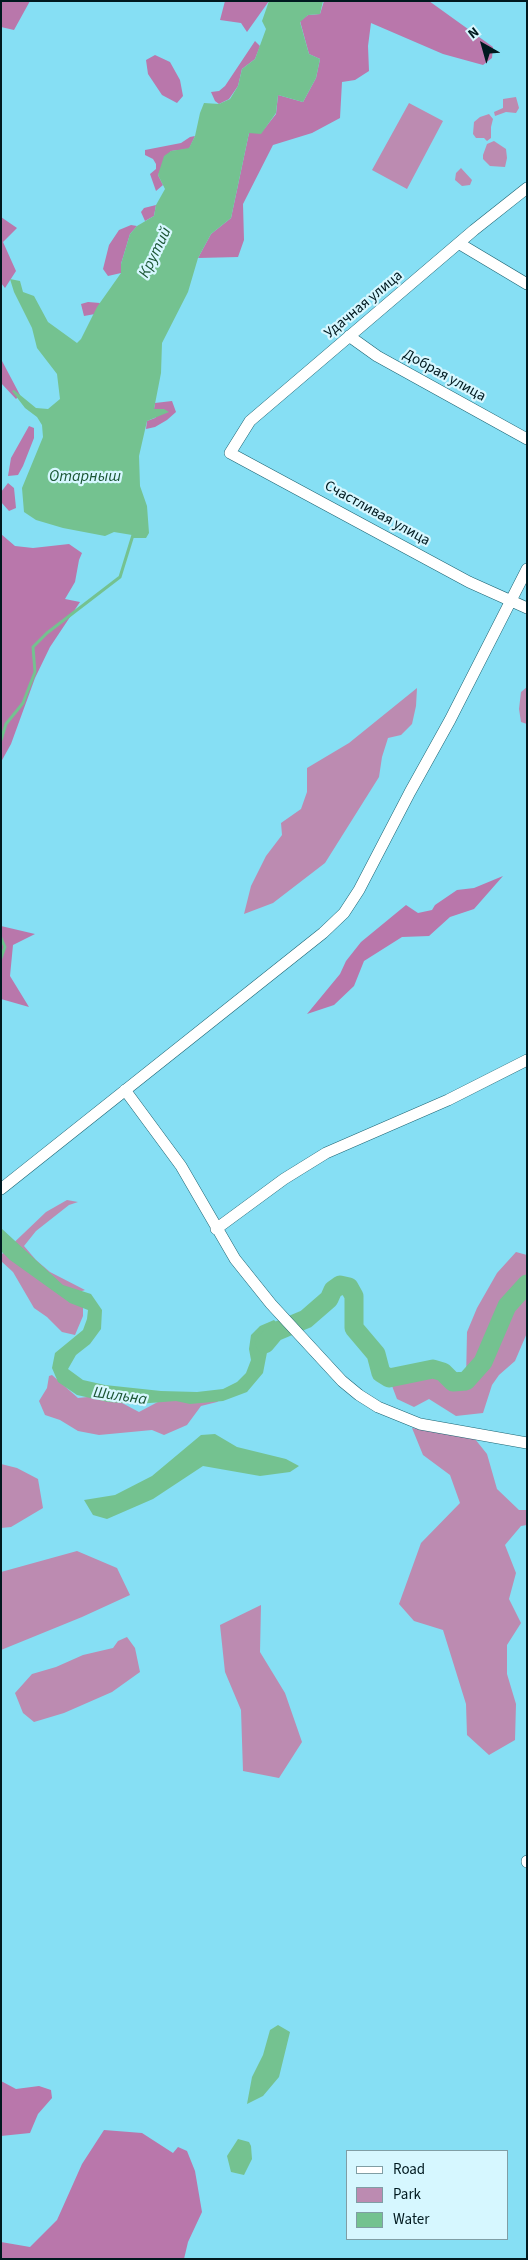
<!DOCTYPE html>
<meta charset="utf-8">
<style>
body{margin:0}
#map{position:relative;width:528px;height:2260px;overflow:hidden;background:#86dff4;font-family:"Source Sans 3",sans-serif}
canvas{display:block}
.frame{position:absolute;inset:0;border:2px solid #00191f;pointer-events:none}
.legend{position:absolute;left:346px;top:2150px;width:162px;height:90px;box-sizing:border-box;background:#d6f7ff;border:1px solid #809ea5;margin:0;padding:6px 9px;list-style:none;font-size:15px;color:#00191f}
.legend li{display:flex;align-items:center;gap:10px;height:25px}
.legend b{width:25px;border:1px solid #809ea5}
.north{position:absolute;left:458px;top:20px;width:50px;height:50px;-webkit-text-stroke:4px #d6f7ff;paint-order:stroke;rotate:322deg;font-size:14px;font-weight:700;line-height:20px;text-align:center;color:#00191f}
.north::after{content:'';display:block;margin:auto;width:18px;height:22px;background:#00191f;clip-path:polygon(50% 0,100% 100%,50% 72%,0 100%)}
</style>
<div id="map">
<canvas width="528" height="2260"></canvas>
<div class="frame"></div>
<ul class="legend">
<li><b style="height:6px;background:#fff"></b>Road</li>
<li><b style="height:14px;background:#bc8bb1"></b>Park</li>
<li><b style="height:14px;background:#74c290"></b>Water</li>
</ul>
<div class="north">N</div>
</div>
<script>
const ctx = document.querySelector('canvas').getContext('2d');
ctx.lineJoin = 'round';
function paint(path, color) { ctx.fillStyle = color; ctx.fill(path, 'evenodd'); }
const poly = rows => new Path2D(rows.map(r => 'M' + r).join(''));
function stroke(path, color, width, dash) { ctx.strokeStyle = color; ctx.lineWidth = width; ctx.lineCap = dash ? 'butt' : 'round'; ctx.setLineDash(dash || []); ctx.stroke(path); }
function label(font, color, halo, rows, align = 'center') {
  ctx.font = font + ' "Source Sans 3",sans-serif'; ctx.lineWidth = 4.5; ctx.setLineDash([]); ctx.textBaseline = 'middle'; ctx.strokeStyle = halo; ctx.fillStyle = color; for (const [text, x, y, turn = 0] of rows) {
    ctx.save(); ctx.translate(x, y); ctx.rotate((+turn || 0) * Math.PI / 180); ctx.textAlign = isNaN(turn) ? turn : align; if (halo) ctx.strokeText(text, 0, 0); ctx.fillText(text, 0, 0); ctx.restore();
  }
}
paint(poly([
 [516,97,519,108,516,113,506,112,495,116,494,112,503,108,503,99],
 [409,103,443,121,407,189,372,170],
 [489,114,493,119,491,127,491,138,487,141,484,138,476,138,473,134,474,122,480,117],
 [494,141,506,149,507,158,505,167,490,166,483,159,483,155,487,144],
 [461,168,472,180,470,185,462,186,455,180,456,173],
 [527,687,527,724,521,722,519,709,521,692],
 [417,688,416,706,412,724,401,735,388,738,382,757,379,777,325,863,273,903,244,914,251,886,266,856,282,835,281,823,301,809,307,792,307,768,349,743],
 [67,1200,78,1202,69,1205,36,1231,24,1246,36,1260,50,1272,85,1290,73,1294,83,1305,83,1316,75,1335,62,1332,47,1317,34,1308,13,1272,1,1261,2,1254,46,1212],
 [516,1252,527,1255,527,1333,515,1361,499,1375,492,1385,483,1413,456,1416,429,1399,414,1407,397,1399,389,1378,433,1369,443,1372,453,1382,466,1380,467,1332,477,1308,497,1273],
 [52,1375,78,1398,107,1395,139,1412,169,1396,228,1394,217,1402,201,1406,187,1425,164,1435,152,1430,99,1435,78,1431,60,1420,45,1415,39,1401,47,1388,49,1376],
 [412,1428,475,1439,487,1454,497,1489,519,1510,527,1510,527,1525,521,1526,505,1545,516,1573,509,1599,521,1623,507,1645,507,1674,516,1704,515,1740,489,1755,467,1735,466,1704,443,1630,414,1621,399,1604,421,1543,460,1503,450,1475,423,1455],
 [1,1464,17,1468,38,1479,43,1508,11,1527,1,1528],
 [77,1551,117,1568,130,1595,82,1617,1,1650,1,1572],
 [261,1605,260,1652,285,1693,302,1742,279,1778,243,1771,241,1710,225,1672,220,1625],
 [127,1637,135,1648,140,1672,112,1692,64,1713,34,1722,23,1713,15,1693,32,1674,56,1667,83,1655,113,1648,118,1641]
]), '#bc8bb1');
paint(poly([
 [1,1,30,1,14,30,1,27],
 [225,1,269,1,247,32,241,23,220,20],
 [324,1,429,1,493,47,492,58,483,65,443,54,371,23,368,46,369,71,355,80,342,82,340,118,312,133,273,145,243,204,244,240,238,257,198,258,211,234,231,218,249,133,261,133,276,114,278,95,303,102,316,78,320,59,309,54,300,21,308,15,320,14],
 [255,41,260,46,255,59,242,69,238,86,229,99,219,104,215,101,211,92,219,91,225,86],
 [155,55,170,62,180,80,183,96,177,103,162,95,148,74,146,60],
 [195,136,189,149,171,151,158,175,163,185,156,191,150,174,156,169,156,164,153,159,145,155,145,150,181,143,190,137],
 [156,205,154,216,145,221,141,212,144,208],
 [1,217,17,228,3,242,16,271,5,288,1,283],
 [131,225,137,226,130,234,121,264,121,273,108,276,103,269,109,245,119,230],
 [88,302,100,303,95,314,84,316,81,304],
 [1,359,20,395,16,399,1,383],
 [172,401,176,412,167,420,155,427,146,429,147,421,155,418,164,409,154,409,155,403],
 [29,426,34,428,34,438,23,466,18,475,8,476,11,458],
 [8,483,14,488,16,508,9,511,1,502,1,492],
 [1,534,15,546,33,548,69,544,82,553,79,560,75,582,65,599,80,602,50,647,35,678,11,744,1,762],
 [503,876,474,909,450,917,429,936,402,937,364,961,354,986,334,1005,307,1014,340,974,346,961,361,942,406,905,418,913,432,910,435,905,457,890,474,888],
 [1,926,35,934,13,945,10,976,29,1007,1,999],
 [1,2081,16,2089,39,2086,51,2090,52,2098,38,2114,30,2133,1,2136],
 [104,2130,142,2133,173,2153,178,2147,187,2151,195,2171,202,2212,188,2242,184,2259,1,2259,1,2242,30,2247,57,2220,82,2164]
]), '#b977ab');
paint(poly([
 [269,1,323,1,320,14,308,15,300,22,309,54,320,59,316,78,303,102,278,95,276,113,261,134,249,133,231,218,211,234,198,258,188,292,162,343,161,373,154,409,164,409,169,412,147,421,139,456,140,486,147,506,149,533,146,538,131,538,132,535,114,532,105,536,63,528,36,520,24,512,22,488,43,437,42,425,37,417,25,408,12,391,14,390,36,408,48,409,60,399,57,374,37,348,32,328,14,292,10,279,20,281,23,292,34,296,48,322,77,343,81,339,97,307,121,273,121,264,130,234,137,226,154,216,156,205,165,189,158,175,164,156,171,151,189,148,195,136,200,113,204,103,219,104,230,99,238,86,242,69,255,59,266,29,262,21],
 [1,1228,63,1285,91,1294,102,1310,101,1329,90,1344,76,1355,68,1369,83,1380,105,1385,161,1391,197,1392,223,1389,237,1382,246,1373,251,1360,249,1349,251,1335,260,1326,274,1320,284,1330,270,1337,263,1373,247,1392,223,1401,190,1404,176,1401,137,1404,108,1402,77,1395,58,1382,52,1368,55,1353,83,1330,87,1319,88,1310,70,1303,10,1260,1,1251],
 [215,1434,237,1447,286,1459,299,1466,290,1472,260,1476,203,1466,153,1499,107,1519,93,1515,84,1500,115,1495,152,1476,201,1435],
 [278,2025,290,2032,279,2077,263,2096,247,2104,252,2077,263,2055,270,2030],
 [238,2139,249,2142,251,2146,252,2159,244,2175,231,2172,227,2156]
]), '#74c290');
stroke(poly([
 [1,740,6,724,23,703,35,672,33,647,47,633,120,577,133,535],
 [1,938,5,947,1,958]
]), '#74c290', 3);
stroke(poly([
 [265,1344,275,1332,306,1319,329,1299,333,1290,340,1285,349,1287,354,1296,354,1328,376,1354,381,1373,389,1378,433,1369,443,1372,453,1382,466,1381,483,1362,507,1306,527,1284]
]), '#74c290', 19);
const minor = poly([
 [527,188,474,230,250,421,230,453,469,582,527,608],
 [460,244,527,284],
 [349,336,377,356,527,439],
 [125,1090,181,1166,235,1259,271,1304,342,1381,359,1395,378,1407,420,1424,527,1443],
 [1,1189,323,933,344,913,359,890,410,792,450,720,527,569],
 [216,1229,284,1179,326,1153,448,1100,527,1060],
 [527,1861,527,1862]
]);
stroke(minor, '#1b6372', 12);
stroke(minor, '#fff', 11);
label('15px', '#00191f', '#d6f7ff', [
 ["Удачная улица",364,305,-40],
 ["Добрая улица",444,376,29],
 ["Счастливая улица",377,514,29]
]);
label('italic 16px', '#1b5534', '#d6f7ff', [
 ["Крутий",156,253,-64],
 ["Отарныш",85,477],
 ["Шильна",120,1397,8]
]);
</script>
